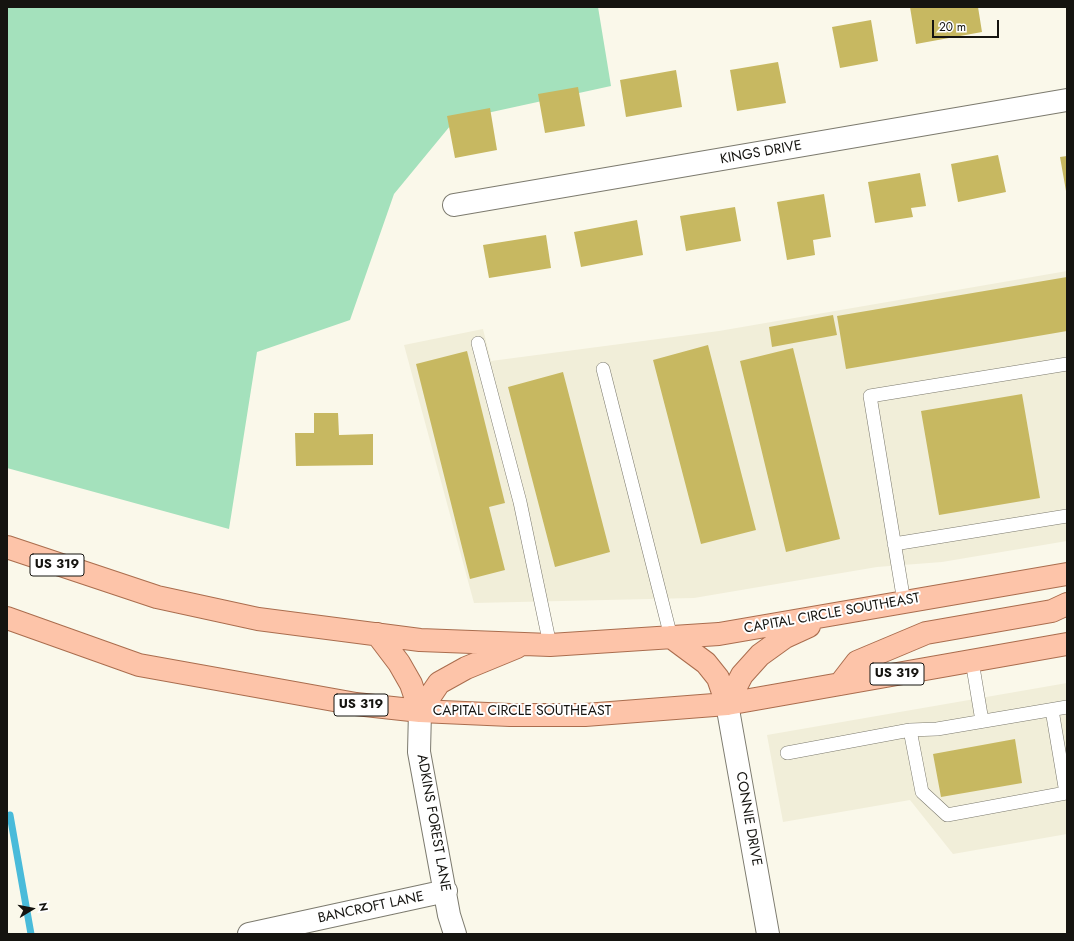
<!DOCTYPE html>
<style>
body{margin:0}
#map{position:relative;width:1074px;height:941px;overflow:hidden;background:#faf8ea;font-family:Jost,sans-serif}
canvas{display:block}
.frame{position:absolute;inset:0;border:8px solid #151410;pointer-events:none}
.north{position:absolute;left:12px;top:889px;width:40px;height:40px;-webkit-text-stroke:3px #fff;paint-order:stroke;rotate:80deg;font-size:11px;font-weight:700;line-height:16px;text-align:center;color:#151410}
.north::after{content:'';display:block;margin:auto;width:14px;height:18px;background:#151410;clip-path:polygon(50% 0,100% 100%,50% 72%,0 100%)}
.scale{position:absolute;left:932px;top:20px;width:67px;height:18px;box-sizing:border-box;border:2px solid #151410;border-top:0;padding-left:5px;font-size:12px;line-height:14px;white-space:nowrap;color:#151410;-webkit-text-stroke:3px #fff;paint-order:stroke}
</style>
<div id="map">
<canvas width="1074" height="941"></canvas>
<div class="frame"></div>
<div class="north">N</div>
<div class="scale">20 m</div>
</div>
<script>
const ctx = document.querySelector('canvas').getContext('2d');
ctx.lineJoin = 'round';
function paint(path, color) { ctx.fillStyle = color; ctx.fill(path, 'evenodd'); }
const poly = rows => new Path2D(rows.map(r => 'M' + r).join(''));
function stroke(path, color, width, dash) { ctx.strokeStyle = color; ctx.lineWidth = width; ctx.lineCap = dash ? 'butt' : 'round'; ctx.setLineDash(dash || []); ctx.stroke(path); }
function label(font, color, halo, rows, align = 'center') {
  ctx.font = font + ' Jost,sans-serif'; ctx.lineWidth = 4; ctx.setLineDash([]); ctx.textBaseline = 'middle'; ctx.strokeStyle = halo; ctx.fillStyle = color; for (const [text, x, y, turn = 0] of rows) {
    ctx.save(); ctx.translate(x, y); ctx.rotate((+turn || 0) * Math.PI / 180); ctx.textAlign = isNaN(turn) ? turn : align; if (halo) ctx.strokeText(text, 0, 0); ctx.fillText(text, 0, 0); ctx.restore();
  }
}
paint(poly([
 [1067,271,1067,541,942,562,877,567,694,598,474,603,404,345,483,329,491,361,719,331],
 [1067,683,1067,834,953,854,910,800,783,822,767,735]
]), '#f1eed9');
paint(poly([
 [7,7,598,7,611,86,455,120,394,194,350,320,257,352,229,529,7,468]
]), '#a4e1bc');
stroke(poly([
 [10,815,31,934]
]), '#49bbda', 7);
paint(poly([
 [910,7,978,7,982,32,916,44],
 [871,20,878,61,840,68,832,27],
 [778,62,786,103,737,111,730,70],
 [676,70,682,107,626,117,620,80],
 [578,87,585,126,545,133,538,94],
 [490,108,497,150,455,158,447,116],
 [998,155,1006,192,958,202,951,164],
 [1067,156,1067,191,1066,191,1060,157],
 [920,173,926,206,911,208,913,217,875,223,868,182],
 [824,194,831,237,813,240,815,255,787,260,777,202],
 [735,207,741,241,686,251,680,216],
 [637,220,643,255,581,267,574,232],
 [546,235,551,268,489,278,483,245],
 [1067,277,1067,331,846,369,837,316],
 [833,315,837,335,772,347,769,327],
 [708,345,756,530,701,544,653,360],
 [793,348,840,539,786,552,740,361],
 [467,351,505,503,489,507,505,570,470,579,416,364],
 [563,372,610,552,555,567,508,387],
 [1022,394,1040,498,939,515,921,411],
 [314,413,338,413,339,435,373,434,373,465,296,466,295,433,314,433],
 [1015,739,1022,783,941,797,933,754]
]), '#c7b861');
const service = poly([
 [478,343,520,502,550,645],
 [603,369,671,637],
 [894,544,1067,516],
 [904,602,870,396,1067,364],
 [972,661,982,721],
 [910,730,922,792,947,815,1066,793,1052,710],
 [787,753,910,730,937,729,1067,707]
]);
const minor = poly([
 [454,205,1067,100],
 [727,704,768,934],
 [420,711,419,752,449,915,455,934],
 [249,934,446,891]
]);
const primary = poly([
 [7,547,157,597,258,619,420,640,550,645,719,634,1067,574],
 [7,618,139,665,356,704,420,711,510,715,585,715,727,704,1067,644],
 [377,634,399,663,411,684,420,711],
 [671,637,706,663,718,678,727,704],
 [840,684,857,662,926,633,1052,611,1067,604],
 [727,704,742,675,760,655,785,637,809,626],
 [420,711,439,683,466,668,517,647]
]);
stroke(service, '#7c7a6e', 14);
stroke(minor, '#7c7a6e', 24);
stroke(primary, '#aa6d4e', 24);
stroke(service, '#fff', 13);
stroke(minor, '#fff', 22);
stroke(primary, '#fdc4a9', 22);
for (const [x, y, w] of [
 [57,565,54],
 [897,674,54],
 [361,705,54]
]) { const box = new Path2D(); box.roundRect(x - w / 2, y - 11, w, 22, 3); ctx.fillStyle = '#fff'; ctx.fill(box); stroke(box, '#151410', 1); }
label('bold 13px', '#151410', null, [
 ["US 319",57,565],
 ["US 319",897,674],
 ["US 319",361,705]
]);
label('14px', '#151410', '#fff', [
 ["KINGS DRIVE",761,153,-10],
 ["CAPITAL CIRCLE SOUTHEAST",832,614,-10],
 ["CAPITAL CIRCLE SOUTHEAST",522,712],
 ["CONNIE DRIVE",748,819,80],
 ["ADKINS FOREST LANE",433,823,80],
 ["BANCROFT LANE",371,908,-12]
]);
</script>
